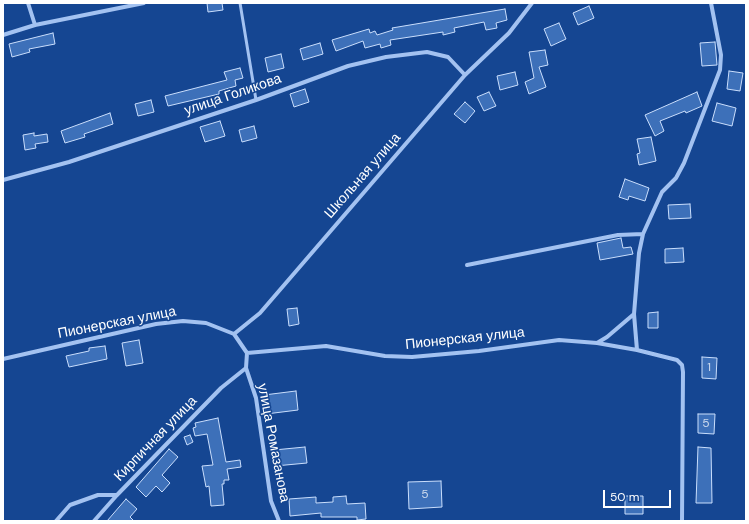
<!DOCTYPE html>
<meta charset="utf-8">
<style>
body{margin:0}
#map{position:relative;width:749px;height:524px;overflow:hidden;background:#154692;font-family:"DM Sans",sans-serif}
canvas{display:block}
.frame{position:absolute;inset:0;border:4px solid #fff;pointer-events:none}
.scale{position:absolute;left:603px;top:490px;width:68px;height:18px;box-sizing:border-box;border:2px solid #fff;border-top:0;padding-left:5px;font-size:12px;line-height:14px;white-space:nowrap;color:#fff;-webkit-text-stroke:3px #154692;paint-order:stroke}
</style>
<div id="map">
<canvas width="749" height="524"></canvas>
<div class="frame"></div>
<div class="scale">50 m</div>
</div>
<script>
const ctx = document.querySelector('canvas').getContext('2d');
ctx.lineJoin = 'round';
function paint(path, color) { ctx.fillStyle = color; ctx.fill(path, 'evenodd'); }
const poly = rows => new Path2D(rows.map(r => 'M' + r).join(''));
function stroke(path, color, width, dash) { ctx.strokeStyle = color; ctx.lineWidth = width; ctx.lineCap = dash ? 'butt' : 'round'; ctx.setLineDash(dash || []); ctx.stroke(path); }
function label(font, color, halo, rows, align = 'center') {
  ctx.font = font + ' "DM Sans",sans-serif'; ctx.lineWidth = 3; ctx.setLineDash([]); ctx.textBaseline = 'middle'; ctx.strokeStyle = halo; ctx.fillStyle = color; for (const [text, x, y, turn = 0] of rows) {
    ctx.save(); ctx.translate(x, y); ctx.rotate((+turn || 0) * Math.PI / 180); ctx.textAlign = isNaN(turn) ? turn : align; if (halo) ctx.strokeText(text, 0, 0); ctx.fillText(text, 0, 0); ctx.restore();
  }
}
const building = poly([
 [207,3,222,3,223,10,208,12,207,3],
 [589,6,594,18,578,25,573,13,589,6],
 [505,9,507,20,496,23,497,28,486,30,484,22,454,28,455,32,443,35,443,32,390,40,391,45,381,48,380,44,365,48,363,41,336,51,332,40,369,29,370,33,375,31,377,35,393,30,392,28,505,9],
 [559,23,566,39,551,46,544,29,559,23],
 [53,33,55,44,29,49,30,52,12,57,9,44,53,33],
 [715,42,717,65,702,66,700,43,715,42],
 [320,43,323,54,303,60,300,49,320,43],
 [545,50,548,65,539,67,546,87,529,94,525,82,534,78,529,52,545,50],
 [281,54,284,68,268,72,265,58,281,54],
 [240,68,243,78,235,80,236,86,219,91,219,94,168,106,165,96,227,80,224,72,240,68],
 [729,71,743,73,740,91,727,89,729,71],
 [515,72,518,85,500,90,497,76,515,72],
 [305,89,309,102,294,107,290,94,305,89],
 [489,92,496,106,484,111,477,97,489,92],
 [697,92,702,106,686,113,685,111,660,121,664,131,655,136,645,115,697,92],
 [151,100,154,112,138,116,135,104,151,100],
 [465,102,475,111,465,123,454,114,465,102],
 [717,103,736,108,732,126,712,121,717,103],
 [110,113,113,124,84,134,85,137,65,143,61,131,110,113],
 [220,121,225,136,205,142,200,127,220,121],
 [254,126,257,138,242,142,239,130,254,126],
 [34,133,34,136,47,134,48,142,35,144,36,148,25,150,23,135,34,133],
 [651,137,656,161,639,165,637,154,640,153,637,139,651,137],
 [625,179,649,188,645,201,629,196,628,200,619,197,625,179],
 [690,204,691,218,669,219,668,205,690,204],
 [621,238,623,248,631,247,633,254,600,260,597,243,621,238],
 [683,248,684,262,665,263,665,249,683,248],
 [297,308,299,324,289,326,287,309,297,308],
 [658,312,658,328,648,328,648,313,658,312],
 [139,340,143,363,126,366,122,343,139,340],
 [105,346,107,359,69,367,66,356,89,351,89,348,105,346],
 [702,357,717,358,716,379,702,378,702,357],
 [296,391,298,410,266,414,264,395,296,391],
 [698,414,715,414,714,434,698,433,698,414],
 [218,418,226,462,240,460,241,467,227,469,229,480,224,480,224,484,222,484,224,505,211,506,209,486,206,487,202,466,213,465,207,434,195,436,193,428,196,427,195,423,218,418],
 [190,435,193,442,187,445,184,437,190,435],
 [305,447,307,463,275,466,274,450,305,447],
 [698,447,711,448,712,503,696,503,698,447],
 [169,449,178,457,162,475,170,483,162,492,156,486,146,497,136,487,169,449],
 [441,481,442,507,409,509,408,482,441,481],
 [346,496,347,504,365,503,366,519,357,520,357,517,321,517,321,513,290,516,289,499,316,497,316,503,333,502,333,497,346,496],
 [625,496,643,496,643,514,625,514,625,496],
 [126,499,137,509,130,517,134,521,107,521,126,499]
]);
paint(building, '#3d70b9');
stroke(building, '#cadefc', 1);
stroke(poly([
 [240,3,256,100]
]), '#a3c2f1', 3);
stroke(poly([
 [28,3,35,25],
 [3,35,35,25,144,3],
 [3,180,69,162,256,100,348,66,386,57,427,52,448,57,465,75],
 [467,265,618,235,643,234],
 [597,343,607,337,634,314],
 [637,350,634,314,639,253,643,234,662,192,676,178,684,163,720,70,721,55,711,3],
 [247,353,326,346,385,356,412,357,479,351,559,340,597,343,637,350,677,360,682,365,683,372,682,521],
 [3,359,156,324,183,321,206,323,234,334],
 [56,521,70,505,98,495,117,495,221,388,246,368],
 [94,521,117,495],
 [279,521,271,501,256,398,246,368,247,353,234,334,260,313,465,75,509,33,532,3]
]), '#a3c2f1', 4);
label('12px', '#cedbee', null, [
 ["1",709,368],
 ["5",706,424],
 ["5",425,495]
]);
label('14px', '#fff', '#154692', [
 ["улица Голикова",233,95,-19],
 ["Школьная улица",363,176,-49],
 ["Пионерская улица",117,323,-11],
 ["Пионерская улица",465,339,-6],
 ["Кирпичная улица",156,439,-46],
 ["улица Ромазанова",273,443,79]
]);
</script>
